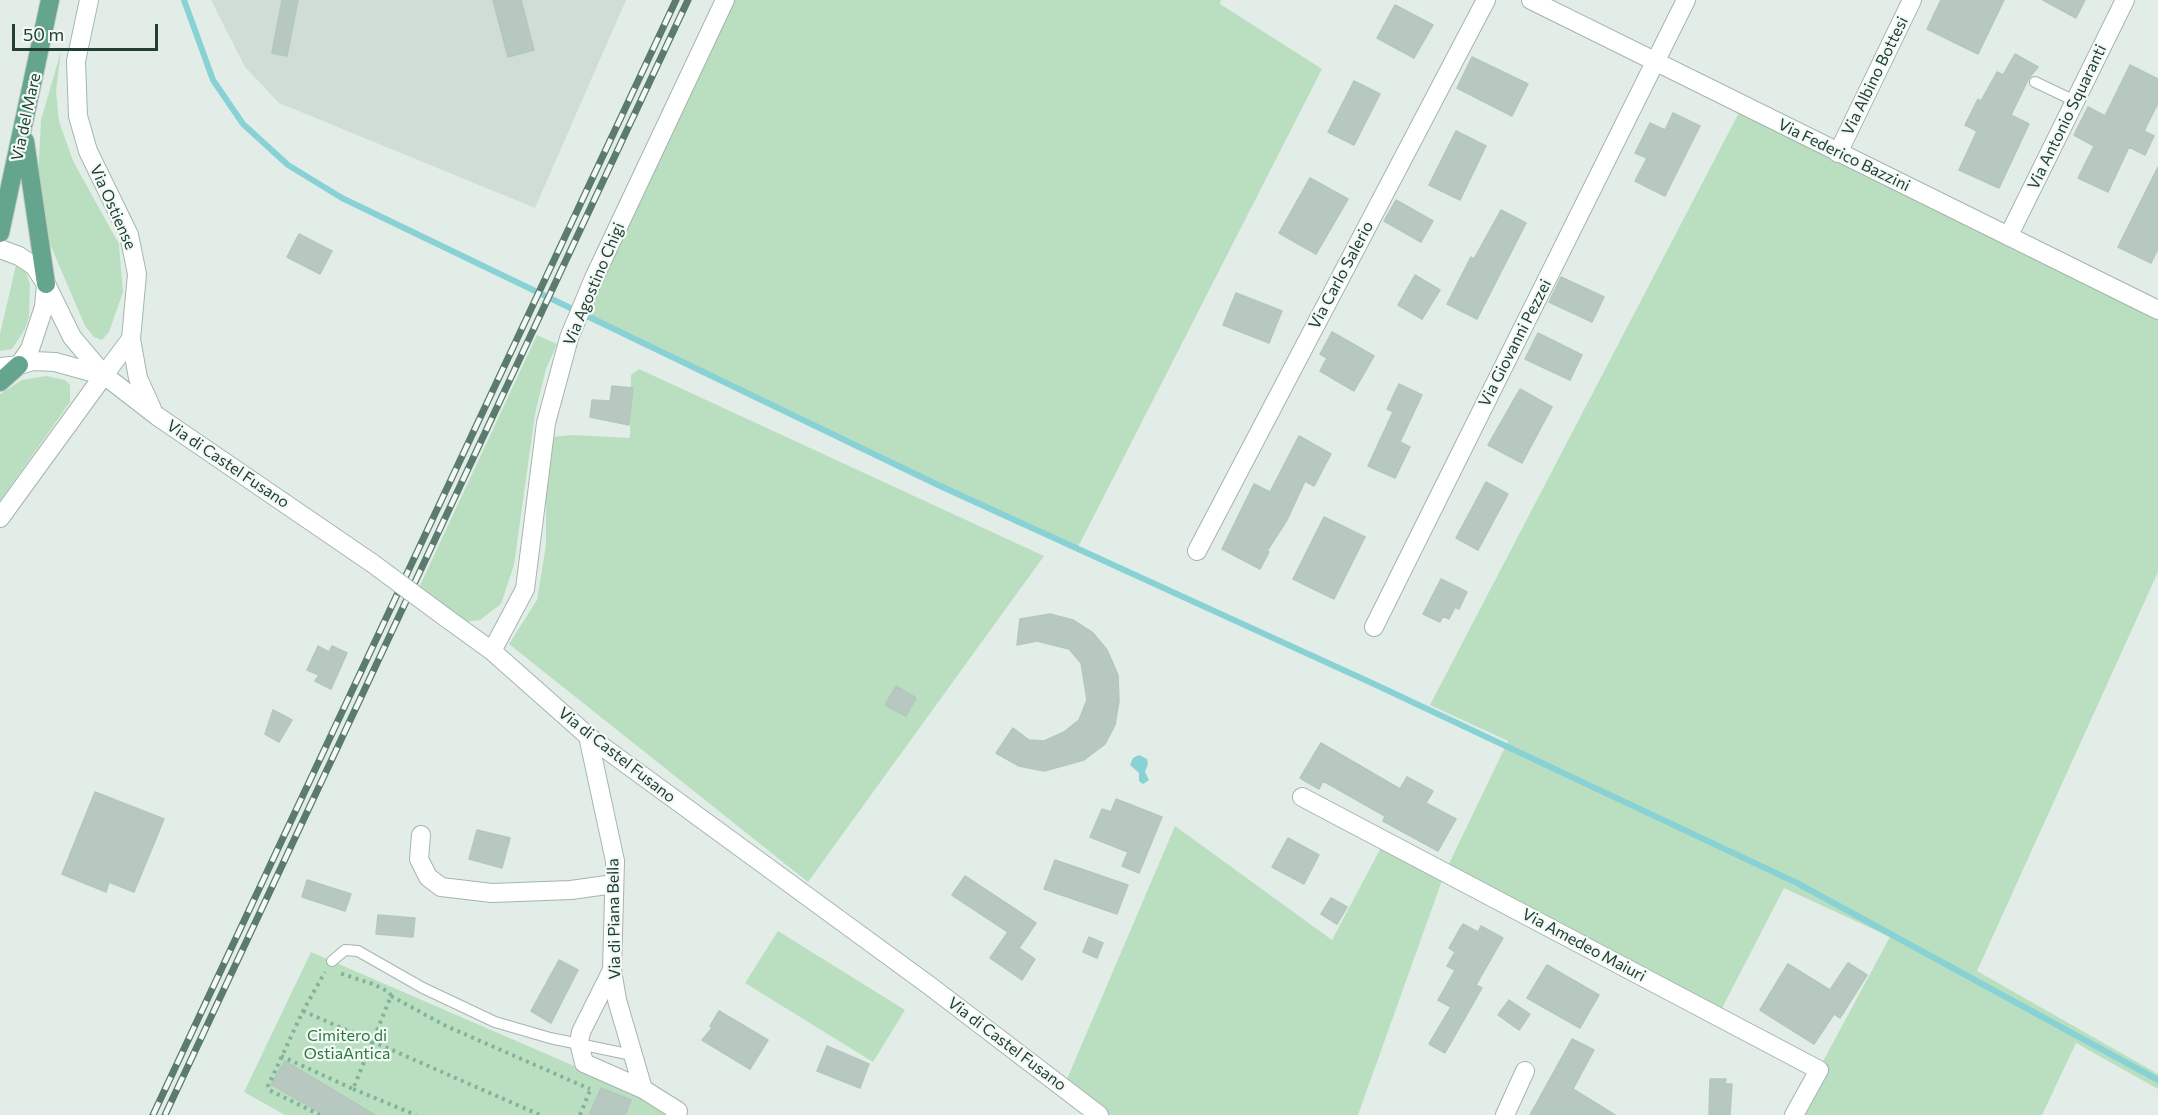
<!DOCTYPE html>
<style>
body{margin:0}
#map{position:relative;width:2158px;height:1115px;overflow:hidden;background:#e2ede7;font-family:Commissioner,sans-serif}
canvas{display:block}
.scale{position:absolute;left:12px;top:24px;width:146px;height:27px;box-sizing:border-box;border:3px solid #213f34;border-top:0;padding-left:8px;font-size:18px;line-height:21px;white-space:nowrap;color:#213f34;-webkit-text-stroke:4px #f3f9f5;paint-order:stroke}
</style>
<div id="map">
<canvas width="2158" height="1115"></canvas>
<div class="scale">50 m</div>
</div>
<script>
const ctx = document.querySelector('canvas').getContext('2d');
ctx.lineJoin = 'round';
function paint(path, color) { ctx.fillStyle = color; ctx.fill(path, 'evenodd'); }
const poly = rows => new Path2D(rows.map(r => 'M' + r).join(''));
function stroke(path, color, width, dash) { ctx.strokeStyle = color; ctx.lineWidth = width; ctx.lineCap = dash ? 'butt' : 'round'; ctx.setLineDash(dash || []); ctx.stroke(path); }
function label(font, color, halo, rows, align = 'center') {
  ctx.font = font + ' Commissioner,sans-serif'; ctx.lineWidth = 4.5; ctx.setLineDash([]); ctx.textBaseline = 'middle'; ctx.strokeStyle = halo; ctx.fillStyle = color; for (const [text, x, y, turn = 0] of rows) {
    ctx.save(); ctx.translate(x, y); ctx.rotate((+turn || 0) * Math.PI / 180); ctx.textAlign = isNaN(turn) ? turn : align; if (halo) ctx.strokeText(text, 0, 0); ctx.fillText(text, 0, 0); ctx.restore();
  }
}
paint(poly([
 [211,0,626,0,535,208,279,103,245,67]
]), '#d0ddd6');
paint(poly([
 [725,0,1221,0,1220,4,1322,69,1077,549,571,307,594,278],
 [61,51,56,92,59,121,73,161,119,244,123,292,109,332,102,340,94,337,85,326,47,237,38,178,41,120],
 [1743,105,2158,310,2158,572,1977,971,2158,1074,2158,1089,2076,1043,2042,1115,1794,1115,1890,937,1784,888,1718,1016,1445,872,1358,1115,1099,1115,1064,1086,1175,826,1332,940,1385,840,1445,872,1508,741,1430,705],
 [16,265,25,270,30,284,29,317,25,329,12,349,0,351,0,334],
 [537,335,557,344,546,369,535,414,514,565,501,604,480,620,464,622,416,594],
 [639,369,1044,556,808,882,509,644,537,600,546,545,546,480,552,437,572,435,630,438,631,375],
 [46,376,65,380,70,385,70,402,0,501,0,394,22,380],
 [778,931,905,1010,873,1062,745,983],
 [311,952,678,1111,675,1115,285,1115,244,1092]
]), '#badfc0');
paint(poly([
 [1139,755,1147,759,1148,764,1145,772,1149,780,1143,784,1139,781,1139,773,1130,765,1133,758]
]), '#88d1d5');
stroke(poly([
 [184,0,213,80,243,124,288,165,342,198,938,485,1374,684,1797,883,2158,1080]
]), '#88d1d5', 6);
const building = poly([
 [282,0,298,0,287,56,272,53,282,0],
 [493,0,521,0,534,50,508,57,493,0],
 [1941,0,2004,0,1978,54,1927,29,1941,0],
 [2043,0,2085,0,2076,18,2043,0],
 [1395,5,1433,25,1414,58,1377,38,1395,5],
 [2015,54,2038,67,2029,78,2011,115,2029,124,1999,188,1959,170,1977,131,1965,125,1978,99,1981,101,1997,72,2003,75,2015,54],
 [1472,57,1528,84,1512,116,1457,88,1472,57],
 [2130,65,2158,79,2158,103,2144,131,2154,136,2145,155,2129,147,2108,192,2078,178,2094,146,2074,135,2088,107,2105,116,2130,65],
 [1354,81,1380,94,1354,145,1328,132,1354,81],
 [1673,113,1700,126,1665,196,1635,181,1647,158,1635,153,1650,123,1665,130,1673,113],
 [1456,131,1486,146,1460,200,1429,185,1456,131],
 [2158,167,2158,249,2151,263,2118,247,2158,167],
 [1310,178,1348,199,1316,254,1279,233,1310,178],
 [1396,200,1433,221,1421,242,1384,221,1396,200],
 [1501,210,1526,223,1477,319,1447,304,1471,257,1474,259,1501,210],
 [299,234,332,251,320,274,287,257,299,234],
 [1415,275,1440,290,1422,319,1398,305,1415,275],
 [1561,277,1604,297,1592,322,1549,302,1561,277],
 [1236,293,1282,311,1269,343,1223,325,1236,293],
 [1332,332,1374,356,1354,391,1320,371,1327,358,1320,354,1332,332],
 [1538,333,1582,355,1570,380,1525,359,1538,333],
 [1399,384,1422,395,1400,442,1410,447,1395,478,1368,466,1393,412,1387,409,1399,384],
 [612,386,633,388,629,425,590,417,592,400,610,401,612,386],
 [1520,389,1552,407,1522,463,1488,445,1520,389],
 [1299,436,1331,454,1314,486,1305,481,1287,520,1267,551,1269,552,1260,569,1222,549,1254,484,1270,492,1299,436],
 [1486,482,1508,494,1478,550,1456,538,1486,482],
 [1324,517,1365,537,1334,599,1293,579,1324,517],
 [1441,579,1467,592,1459,609,1455,607,1449,619,1443,616,1440,622,1423,614,1441,579],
 [1050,614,1073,620,1093,633,1107,650,1118,675,1119,701,1115,725,1105,744,1084,760,1044,771,1019,766,996,753,1013,728,1029,740,1044,741,1064,732,1079,720,1087,700,1081,663,1069,649,1037,641,1017,645,1020,619,1050,614],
 [318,646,329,652,332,646,347,653,331,689,315,681,319,675,307,670,318,646],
 [896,686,916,698,906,716,885,705,896,686],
 [273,710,292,720,279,742,265,734,273,710],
 [1321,743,1400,789,1407,777,1433,791,1426,803,1456,819,1438,851,1383,821,1385,816,1323,781,1319,789,1300,778,1321,743],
 [95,792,164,819,134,892,109,882,106,892,62,874,95,792],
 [1116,799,1162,817,1139,873,1122,866,1128,852,1090,837,1102,809,1111,812,1116,799],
 [477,830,510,838,502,868,469,859,477,830],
 [1288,838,1319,855,1304,884,1272,867,1288,838],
 [1055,860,1128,885,1117,914,1044,889,1055,860],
 [965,876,1036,923,1019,948,1035,959,1022,980,990,958,1008,932,952,895,965,876],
 [307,880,351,894,345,911,302,897,307,880],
 [1331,898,1347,907,1337,924,1321,914,1331,898],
 [378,915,415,918,413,937,376,934,378,915],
 [1463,924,1478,932,1481,926,1503,938,1476,985,1482,988,1445,1053,1429,1044,1451,1007,1438,1000,1455,970,1447,966,1455,952,1449,948,1463,924],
 [1089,937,1103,943,1097,958,1083,952,1089,937],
 [559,960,578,970,551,1023,531,1011,559,960],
 [1848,963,1867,975,1840,1018,1834,1014,1814,1044,1760,1010,1788,964,1830,990,1848,963],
 [1547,965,1599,995,1580,1028,1527,998,1547,965],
 [1509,1000,1530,1014,1519,1030,1498,1015,1509,1000],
 [719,1011,768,1040,750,1069,702,1040,712,1028,710,1026,719,1011],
 [1572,1039,1594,1050,1573,1089,1615,1115,1530,1115,1572,1039],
 [827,1046,869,1064,860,1088,817,1071,827,1046],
 [285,1061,375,1115,324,1115,271,1084,285,1061],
 [1710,1079,1726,1079,1725,1084,1732,1084,1730,1115,1709,1115,1710,1079],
 [601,1088,631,1100,625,1115,589,1115,601,1088]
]);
paint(building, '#b7c8c0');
stroke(building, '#b4c7bd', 1.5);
const service = poly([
 [2035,82,2075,101],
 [332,961,345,950,358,951,423,988,495,1022,550,1038,632,1055]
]);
const minor = poly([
 [1531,0,2158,310],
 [1838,153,1912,0],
 [2009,235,2125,0],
 [1197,551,1486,0],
 [1374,627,1686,0],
 [588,736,615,861,612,970,617,1000,643,1089],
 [1302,797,1819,1070,1794,1115],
 [421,835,419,859,428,877,441,887,492,893,571,890,614,884],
 [612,970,581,1032,579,1042,584,1063,643,1089,678,1111,675,1115],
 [1505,1115,1525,1071]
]);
const tertiary = poly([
 [131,339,138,378,152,409],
 [0,367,19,365,30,349,44,307,46,284],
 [0,518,104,375,157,416,372,563],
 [445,617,492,651,588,736,930,986,1099,1115],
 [492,651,525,589,546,423,569,338,594,278,725,0]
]);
const secondary = poly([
 [89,0,76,61,78,116,88,151,129,235,137,274,131,339,104,375],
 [0,249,19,256,34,266,46,284,72,337,104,375],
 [19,365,33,361,55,362,102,375]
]);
const primary = poly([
 [25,141,46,284],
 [0,233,50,0],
 [0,382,19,365]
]);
stroke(service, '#a4b5ae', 12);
stroke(minor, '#a4b5ae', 20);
stroke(tertiary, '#a4b5ae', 20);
stroke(secondary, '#a0b9ae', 20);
stroke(primary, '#c1c9c6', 20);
stroke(poly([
 [391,996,446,1026,590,1089],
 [303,1011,540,1115],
 [281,1056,353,1089,391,996,389,992,373,984,339,973],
 [353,1089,416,1115],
 [320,1115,269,1090,268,1086,303,1011,325,972],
 [580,1115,591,1088]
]), '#81b29d', 4, [3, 4.5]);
stroke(service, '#fff', 10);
stroke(minor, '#fff', 18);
stroke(tertiary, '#fff', 18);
stroke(secondary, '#fff', 18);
stroke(primary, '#65a58d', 18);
const rail = poly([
 [153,1115,676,0],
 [165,1115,688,0]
]);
stroke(rail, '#5c7b6f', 7);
stroke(rail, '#f3f9f5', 4.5, [14]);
const tertiaryBridge = poly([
 [372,563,445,617]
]);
stroke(tertiaryBridge, '#a4b5ae', 20, []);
stroke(tertiaryBridge, '#fff', 18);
label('16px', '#213f34', '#f3f9f5', [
 ["Via Albino Bottesi",1875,76,-64],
 ["Via del Mare",26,117,-78],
 ["Via Antonio Squaranti",2067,117,-64],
 ["Via Federico Bazzini",1844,155,26],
 ["Via Ostiense",113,207,66],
 ["Via Carlo Salerio",1341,275,-62],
 ["Via Agostino Chigi",594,284,-67],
 ["Via Giovanni Pezzei",1515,343,-63],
 ["Via di Castel Fusano",228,464,34],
 ["Via di Castel Fusano",617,755,38],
 ["Via di Piana Bella",614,919,-91],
 ["Via Amedeo Maiuri",1584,945,28],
 ["Via di Castel Fusano",1007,1044,37]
]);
label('16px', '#29783f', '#f3f9f5', [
 ["Cimitero di",347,1036],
 ["OstiaAntica",347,1054]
]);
</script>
